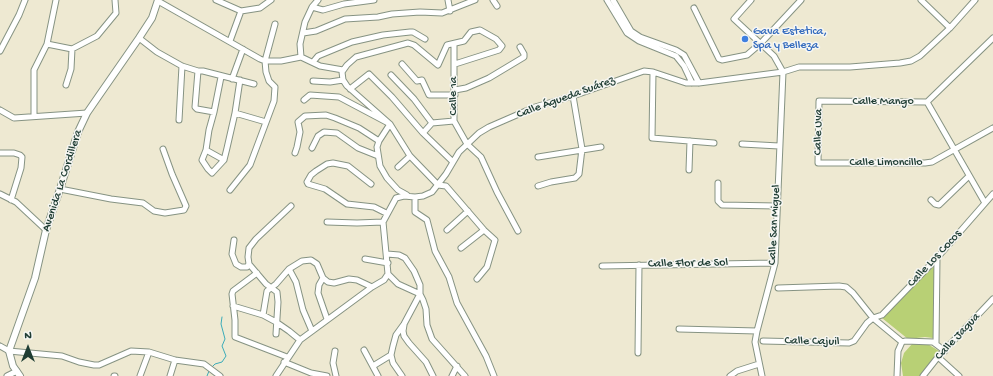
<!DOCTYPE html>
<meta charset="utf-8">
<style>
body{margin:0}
#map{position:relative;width:993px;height:376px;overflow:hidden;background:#eee9d2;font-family:"Gochi Hand",sans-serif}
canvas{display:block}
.north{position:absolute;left:8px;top:328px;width:40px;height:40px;-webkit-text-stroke:3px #f6f6f2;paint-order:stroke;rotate:0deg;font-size:11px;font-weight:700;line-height:16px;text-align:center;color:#1f3d34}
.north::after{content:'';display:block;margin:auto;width:14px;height:18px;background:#1f3d34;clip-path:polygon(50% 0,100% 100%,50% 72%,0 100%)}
</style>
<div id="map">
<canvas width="993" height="376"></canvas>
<div class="north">N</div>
</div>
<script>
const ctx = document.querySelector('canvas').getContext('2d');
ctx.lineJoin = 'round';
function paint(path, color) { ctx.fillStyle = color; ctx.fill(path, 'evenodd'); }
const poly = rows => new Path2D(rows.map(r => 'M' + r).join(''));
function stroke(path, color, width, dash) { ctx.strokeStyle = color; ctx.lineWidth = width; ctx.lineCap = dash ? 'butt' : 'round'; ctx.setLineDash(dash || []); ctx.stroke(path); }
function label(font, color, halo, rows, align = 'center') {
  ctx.font = font + ' "Gochi Hand",sans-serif'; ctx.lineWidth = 3; ctx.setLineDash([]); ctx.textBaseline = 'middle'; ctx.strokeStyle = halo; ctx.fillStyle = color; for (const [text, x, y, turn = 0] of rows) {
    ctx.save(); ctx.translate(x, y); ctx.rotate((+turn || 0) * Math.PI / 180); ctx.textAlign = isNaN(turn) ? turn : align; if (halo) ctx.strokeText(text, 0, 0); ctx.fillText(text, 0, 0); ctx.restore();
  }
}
paint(poly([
 [935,265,933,338,925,337,908,339,882,318],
 [916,343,926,343,939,351,920,376,903,376,901,363,904,353,912,344]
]), '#b8d075');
stroke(poly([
 [212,367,215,364,222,362,226,356,222,346,225,339,221,324,222,317],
 [207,376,209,371]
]), '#3babb8', 1);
const minor = poly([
 [216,0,241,11,260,8,271,0],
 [448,0,450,11],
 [493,0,497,6],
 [607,0,627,33,639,41,676,56,684,66,692,83],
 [613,0,631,31,640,37,676,50,684,55,699,83],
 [751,0,734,19,774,56,783,72,775,263,757,331,755,342,762,376],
 [921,0,950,28],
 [158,1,260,59,265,61,281,61,301,57,300,44,305,22,312,7,318,0],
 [312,7,323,10,344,4,374,0],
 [694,8,719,59,722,60,747,55,761,43,801,0],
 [303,33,316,31,345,19,378,17,392,14,420,12,442,13,475,0],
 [139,38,157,52,182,66,198,71],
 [993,38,927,102,819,101,818,163,925,163,932,162,993,128],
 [230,41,241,11],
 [47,44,72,49,97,36,116,13,115,0],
 [454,44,454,121,467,144,481,157,497,192,518,231],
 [0,51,19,15,25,0],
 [301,57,320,66,343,70],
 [313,62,318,56,352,42,383,35,410,32,413,32,425,39],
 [402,64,417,81,422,80,429,95,455,95],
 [653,72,652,138,714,143],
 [391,75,414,99,432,123],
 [221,77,214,112,209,130,206,150,202,160,208,169,212,173,224,160,227,148,235,113,240,80],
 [232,79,243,49],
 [313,81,330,82,343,80],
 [66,85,71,69,72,49],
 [350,89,369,74,392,97,423,133,453,162],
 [455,90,466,88,489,78,524,57,524,54,520,47],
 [304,100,310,95,339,97,390,124,379,141],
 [927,102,985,203],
 [0,110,14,118,87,113],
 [214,112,197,109,195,107,198,71,203,71,254,84],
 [235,113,266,122],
 [34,116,34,70,47,44,56,0],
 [179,120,182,66],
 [423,133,432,123,454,121],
 [742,144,779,146],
 [312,148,318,136,324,132,337,133,358,148,378,156],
 [206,150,224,160],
 [0,153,14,153,20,155,22,157,21,168,11,200],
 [295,153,297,147,300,132,298,122,305,116,326,115,335,118,359,128,379,141,377,147,380,166,387,178,398,190,407,195],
 [538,157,601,147],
 [398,167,410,156],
 [689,170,690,141],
 [718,183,718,201,722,205,777,206],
 [371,184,348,166,333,163,327,164,316,171,311,175,307,182,308,184,325,189,347,204,374,207,386,213],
 [438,185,410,156,390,124,347,86,343,80,342,72,347,65,356,57,408,43,414,45,438,65,447,45,464,41,471,32,480,30,496,39,502,46,499,50,455,64],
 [438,185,446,186,484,230,495,240,487,267,477,279],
 [538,186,551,182,575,178,579,174,582,149,573,96],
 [60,189,111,199,143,203,154,211,165,213,184,210,186,206,172,174,163,149],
 [230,190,250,165,274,101,275,87,269,81,266,72,265,61,275,24],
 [0,194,16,202,46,230],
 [415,197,415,212,427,220,435,251,449,277,457,303,486,356,494,376],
 [931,200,935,204,939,205,969,176],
 [327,222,357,223,383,222],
 [447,230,468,211],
 [234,240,232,254,236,264,241,267,247,267,249,264],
 [461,248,484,230],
 [387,254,399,255,405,258,414,271,420,285,420,294,404,324,396,335,393,346,391,355,393,363,402,376],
 [365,259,388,263],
 [602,266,775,263],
 [289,269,296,282,303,310,312,331],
 [257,273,233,291,232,294,235,320,235,337,287,357],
 [388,274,398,284,420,294,423,300,426,309,427,325,432,339,465,376],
 [323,278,319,285,318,293,327,319],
 [778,288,839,286,846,287,853,293,873,318,902,342],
 [233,306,263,315,276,322,289,331,300,340],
 [263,315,267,291,276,284,289,269,302,261,311,260,317,264,323,278,328,282,334,283,349,279,357,280,372,287],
 [404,325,403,331,404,336,409,343,426,362,433,376],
 [679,329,757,331],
 [276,334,278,302,277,292,266,284,249,264,248,257,249,248,256,239,291,206],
 [763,341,849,343,854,341,867,323,873,318,882,315,937,258,993,194],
 [936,344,937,258],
 [0,346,9,351,62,356,79,362,94,365,99,365,131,351,149,352,175,360,204,364,220,376],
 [364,350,378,376],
 [335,351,333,363,336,376],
 [638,353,639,265],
 [938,357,959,376],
 [284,362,311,373,327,376],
 [373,366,391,355],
 [7,376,17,371],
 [114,376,115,376],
 [140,376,149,352],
 [170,376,175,360],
 [276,376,300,340,372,287,384,280,388,274,383,222,396,198,404,196,415,197,423,196,432,192,446,174,459,152,479,133,489,127,535,107,573,96,644,71,653,72,686,83,699,83,783,72,799,67,850,67,900,63,911,61,920,56,934,43,950,28,975,0],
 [452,376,457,366],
 [730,376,737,371,759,364],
 [897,376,898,351,902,342,905,341,933,342,945,351],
 [923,376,938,357,993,299]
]);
const major = poly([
 [20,376,13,366,9,351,35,278,46,230,60,189,78,132,87,113,98,97,139,38,152,18,158,0]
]);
stroke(minor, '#869383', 7);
stroke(major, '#869383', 8);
stroke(minor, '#fff', 5);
stroke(major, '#fff', 6);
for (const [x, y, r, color] of [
 [745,39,4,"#3f7fe0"]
]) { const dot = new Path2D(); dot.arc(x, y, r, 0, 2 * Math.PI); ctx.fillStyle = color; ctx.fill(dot); stroke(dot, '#f6f6f2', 1.5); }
label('12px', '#366cbe', '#f6f6f2', [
 ["Gava Estetica,",753,32],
 ["Spa y Belleza",753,46]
], 'left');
label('12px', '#1f3d34', '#f6f6f2', [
 ["Calle 1a",454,96,-90],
 ["Calle Águeda Suárez",566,98,-20],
 ["Calle Mango",883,102],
 ["Calle Uva",819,132,-89],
 ["Calle Limoncillo",886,163],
 ["Avenida La Cordillera",63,181,-72],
 ["Calle San Miguel",775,225,-87],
 ["Calle Los Cocos",935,259,-47],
 ["Calle Flor de Sol",688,264,-1],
 ["Calle Jagua",958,337,-47],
 ["Calle Cajuil",812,342,1]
]);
</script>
